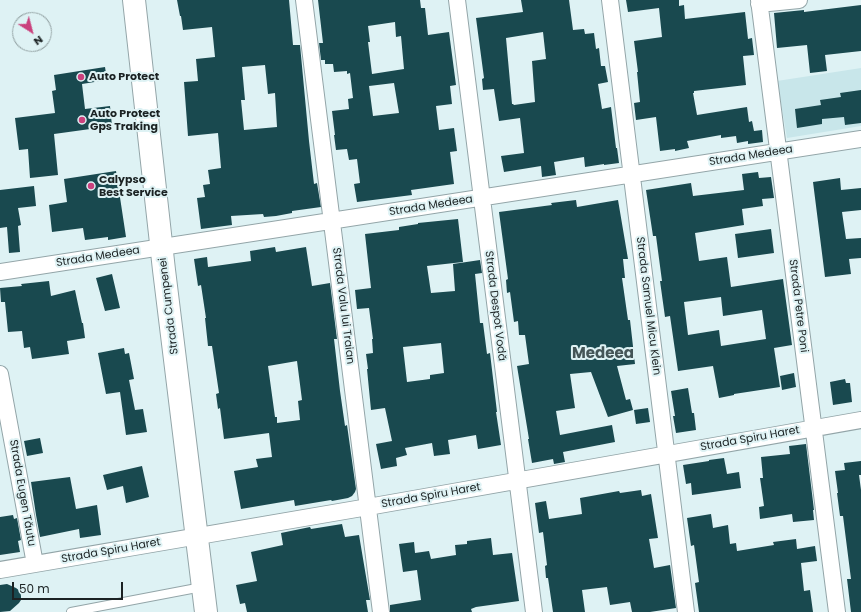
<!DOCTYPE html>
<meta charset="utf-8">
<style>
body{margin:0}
#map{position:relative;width:861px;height:612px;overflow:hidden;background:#def2f4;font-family:Poppins,sans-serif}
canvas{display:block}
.north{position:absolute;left:12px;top:12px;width:40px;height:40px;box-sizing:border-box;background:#def2f4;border:1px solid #909fa0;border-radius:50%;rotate:144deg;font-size:11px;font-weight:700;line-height:16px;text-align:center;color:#1b2223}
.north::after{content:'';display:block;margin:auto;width:14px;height:18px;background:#ca417d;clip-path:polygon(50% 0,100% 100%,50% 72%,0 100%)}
.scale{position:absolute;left:12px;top:582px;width:111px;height:18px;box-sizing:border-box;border:2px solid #1b2223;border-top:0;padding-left:5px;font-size:12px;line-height:14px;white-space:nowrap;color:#1b2223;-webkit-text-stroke:3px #def2f4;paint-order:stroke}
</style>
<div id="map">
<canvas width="861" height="612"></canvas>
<div class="north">N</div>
<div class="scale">50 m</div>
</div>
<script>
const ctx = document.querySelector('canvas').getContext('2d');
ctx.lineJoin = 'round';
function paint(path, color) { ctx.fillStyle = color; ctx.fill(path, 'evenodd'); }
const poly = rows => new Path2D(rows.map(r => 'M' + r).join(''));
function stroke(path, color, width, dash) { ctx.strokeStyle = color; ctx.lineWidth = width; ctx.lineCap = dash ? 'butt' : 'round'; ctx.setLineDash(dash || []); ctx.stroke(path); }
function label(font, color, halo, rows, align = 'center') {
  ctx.font = font + ' Poppins,sans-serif'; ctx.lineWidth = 4; ctx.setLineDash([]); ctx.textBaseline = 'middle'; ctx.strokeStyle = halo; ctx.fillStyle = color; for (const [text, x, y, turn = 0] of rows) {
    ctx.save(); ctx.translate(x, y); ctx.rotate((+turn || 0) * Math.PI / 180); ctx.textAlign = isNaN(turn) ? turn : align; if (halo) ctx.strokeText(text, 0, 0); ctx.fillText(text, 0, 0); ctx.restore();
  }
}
paint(poly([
 [861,68,861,126,787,138,777,81]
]), '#c8e6ea');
paint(poly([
 [177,0,289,0,293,45,300,45,309,141,314,184,317,183,321,207,292,211,292,213,276,216,264,217,263,214,231,216,232,225,201,229,197,198,205,197,203,185,210,184,208,170,221,168,218,133,188,136,184,82,198,81,196,59,215,57,212,27,183,30,181,16,180,16],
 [265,65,268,94,275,93,277,127,244,130,241,100,245,100,242,67],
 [318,0,420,0,421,8,425,8,428,35,449,32,456,85,450,86,452,104,436,106,439,130,454,128,457,151,450,152,454,184,411,190,412,195,357,202,354,184,360,183,357,159,349,160,347,149,336,150,334,135,335,135,332,111,349,109,348,99,353,98,350,73,347,74,347,71,334,72,333,64,325,64,325,60,321,60,319,43,323,43],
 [395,22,396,37,401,36,404,69,372,74,368,42,370,42,368,26],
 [394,83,399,113,373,116,369,86],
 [521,0,569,0,573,30,584,29,585,34,594,33,596,49,599,48,601,66,605,66,608,82,598,84,602,109,611,107,616,148,617,148,619,163,604,165,604,164,585,167,584,157,554,162,556,175,542,177,541,166,504,172,501,156,524,153,520,118,499,121,494,89,483,90,482,79,484,78,476,18,523,12],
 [543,32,546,59,532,61,535,102,514,105,513,104,512,104,506,38],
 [626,0,679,0,679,6,684,5,685,19,745,12,748,39,752,38,754,55,743,56,746,85,694,91,694,93,693,93,697,115,747,107,749,122,752,121,754,131,762,130,763,142,748,144,748,141,737,143,736,136,721,138,721,135,687,141,689,148,675,151,675,149,660,151,656,117,636,120,634,103,640,102,637,72,638,72,634,41,662,37,659,8,628,12],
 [861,5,861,51,825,55,827,71,810,73,807,45,777,48,774,13,804,10,804,12],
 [105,67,107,80,82,84,85,109,110,106,112,126,54,134,58,175,30,178,28,149,19,150,15,118,55,113,52,91,56,90,54,75],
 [861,90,861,123,845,125,844,117,822,119,822,124,797,128,795,109,821,105,820,100,841,97,840,93],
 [116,171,126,237,108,240,108,237,85,240,83,228,52,232,49,205,67,202,64,179],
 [758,172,759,178,771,177,774,198,762,199,763,206,742,209,744,225,695,233,699,261,727,257,731,287,783,279,792,345,774,348,780,387,734,394,734,395,719,398,713,366,678,371,670,316,665,317,660,281,662,281,656,236,653,236,646,190,691,183,693,196,744,190,742,174],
 [721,297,723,316,762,310,766,339,721,346,719,330,688,335,684,302],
 [840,178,841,190,861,188,861,210,842,212,846,239,861,238,861,258,849,259,851,274,825,277,813,182],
 [34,186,36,206,18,208,21,225,18,226,20,252,9,253,7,227,0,228,0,190],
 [576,200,577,207,618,200,628,259,623,259,625,278,622,278,628,320,630,320,635,364,617,366,626,400,630,399,633,410,608,417,591,372,570,374,575,408,556,411,560,435,612,425,615,442,563,452,565,462,554,464,553,459,532,463,528,439,529,439,517,366,529,364,525,335,519,335,518,321,514,322,510,292,507,293,506,280,508,279,499,212,552,205,551,203],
 [458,219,463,262,427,266,431,293,455,291,453,264,480,260,482,273,475,274,480,323,483,323,487,354,490,353,497,412,496,412,501,445,478,449,476,435,448,440,450,454,434,456,432,443,405,448,407,455,396,458,397,466,381,469,376,444,392,441,385,408,371,410,367,369,368,369,366,354,373,353,372,339,373,339,369,308,357,309,355,290,371,288,365,234,399,230,399,227,418,224,418,223],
 [441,343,444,373,430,375,430,379,407,382,403,347],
 [771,229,774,253,738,258,735,234],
 [275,247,276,252,306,247,312,286,330,283,337,339,334,339,340,391,345,426,347,425,356,489,355,492,352,496,348,498,332,501,331,500,295,506,294,500,241,509,234,471,258,467,256,459,272,457,269,433,224,439,220,408,218,409,216,394,219,393,212,346,208,346,205,318,206,318,201,285,198,286,194,259,207,257,208,267,251,261,250,251],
 [297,361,302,400,298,401,300,420,277,423,277,417,275,417,268,366],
 [112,274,120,308,105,311,96,278],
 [49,281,51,296,75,290,82,323,83,323,85,338,67,341,69,354,32,359,30,347,24,348,22,331,8,332,5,302,1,302,0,288,22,286,21,284],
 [124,348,125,354,129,353,134,379,129,380,135,410,143,409,147,432,126,435,120,392,106,394,98,353],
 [794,373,796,387,782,390,780,376],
 [845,379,846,383,850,383,852,402,833,405,830,382],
 [688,388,692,413,694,413,696,430,676,433,673,416,675,416,671,391],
 [648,408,650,422,636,424,634,410],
 [40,438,43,453,27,456,24,441],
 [806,444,814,510,813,510,814,520,793,522,792,514,760,519,759,507,764,506,760,478,763,478,761,457,790,454,789,446],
 [724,458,727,474,739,472,741,488,692,495,691,483,686,484,683,465,709,461,709,460],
 [861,461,861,475,859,475,861,490,861,612,851,612,847,579,851,579,843,516,840,516,837,493,838,493,835,471,845,470,844,463],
 [142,466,149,497,126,503,123,486,107,490,103,475],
 [70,477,76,509,97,505,101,535,80,538,79,529,40,537,36,515,31,482],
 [641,490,642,496,651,494,658,538,649,539,654,568,670,565,676,608,650,612,632,612,630,602,610,605,607,587,582,590,585,612,553,612,548,578,546,578,545,566,547,565,543,532,539,533,535,503,546,501,549,519,582,514,580,498,619,491,620,493],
 [711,514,713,528,728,525,730,544,736,543,737,551,774,545,773,542,796,539,797,549,815,546,817,561,801,563,804,591,810,590,813,612,699,612,695,583,699,582,694,545,691,546,687,518],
 [13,515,14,519,17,518,21,540,18,541,20,552,0,555,0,517],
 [342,524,345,537,359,535,370,600,366,600,368,612,247,612,245,603,240,604,236,585,257,581,251,552,283,545,281,533,310,527,311,529],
 [491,538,493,555,512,553,519,601,476,607,471,609,472,612,390,612,390,605,421,600,417,570,403,572,399,544,414,542,415,553,429,551,431,559,456,555,455,545,467,544,467,541],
 [7,584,16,588,20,591,21,596,21,600,19,603,10,611,0,612,0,585]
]), '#19494f');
const service = poly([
 [71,612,202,587]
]);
const minor = poly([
 [304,0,381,612],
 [457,0,534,612],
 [610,0,686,612],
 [759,0,837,612],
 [759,4,799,0],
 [0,272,861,139],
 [0,374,35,564],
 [0,570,368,507,861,420]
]);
const secondary = poly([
 [134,0,164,270,206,612]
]);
stroke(service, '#93a5a8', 10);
stroke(minor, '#93a5a8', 18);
stroke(secondary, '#93a5a8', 24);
stroke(service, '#fff', 8);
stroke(minor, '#fff', 16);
stroke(secondary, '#fff', 22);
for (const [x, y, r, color] of [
 [81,77,4,"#ca417d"],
 [82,120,4,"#ca417d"],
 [91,186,4,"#ca417d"]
]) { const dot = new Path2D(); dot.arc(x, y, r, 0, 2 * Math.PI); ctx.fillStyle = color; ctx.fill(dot); stroke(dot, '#def2f4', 1.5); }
label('bold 11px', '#1b2223', '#def2f4', [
 ["Auto Protect",89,77],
 ["Auto Protect",90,114],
 ["Gps Traking",90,127],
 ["Calypso",99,180],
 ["Best Service",99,193]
], 'left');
label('11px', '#1b2223', '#def2f4', [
 ["Strada Medeea",751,156,-9],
 ["Strada Medeea",431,206,-9],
 ["Strada Medeea",98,257,-9],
 ["Strada Cumpenei",169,306,-97],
 ["Strada Valu lui Traian",343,306,83],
 ["Strada Despot Vodă",495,306,83],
 ["Strada Samuel Micu Klein",648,306,83],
 ["Strada Petre Poni",798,306,83],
 ["Strada Spiru Haret",750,439,-10],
 ["Strada Eugen Tăutu",22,493,80],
 ["Strada Spiru Haret",431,496,-10],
 ["Strada Spiru Haret",111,551,-10]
]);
label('bold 15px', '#445557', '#def2f4', [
 ["Medeea",603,354]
]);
</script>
